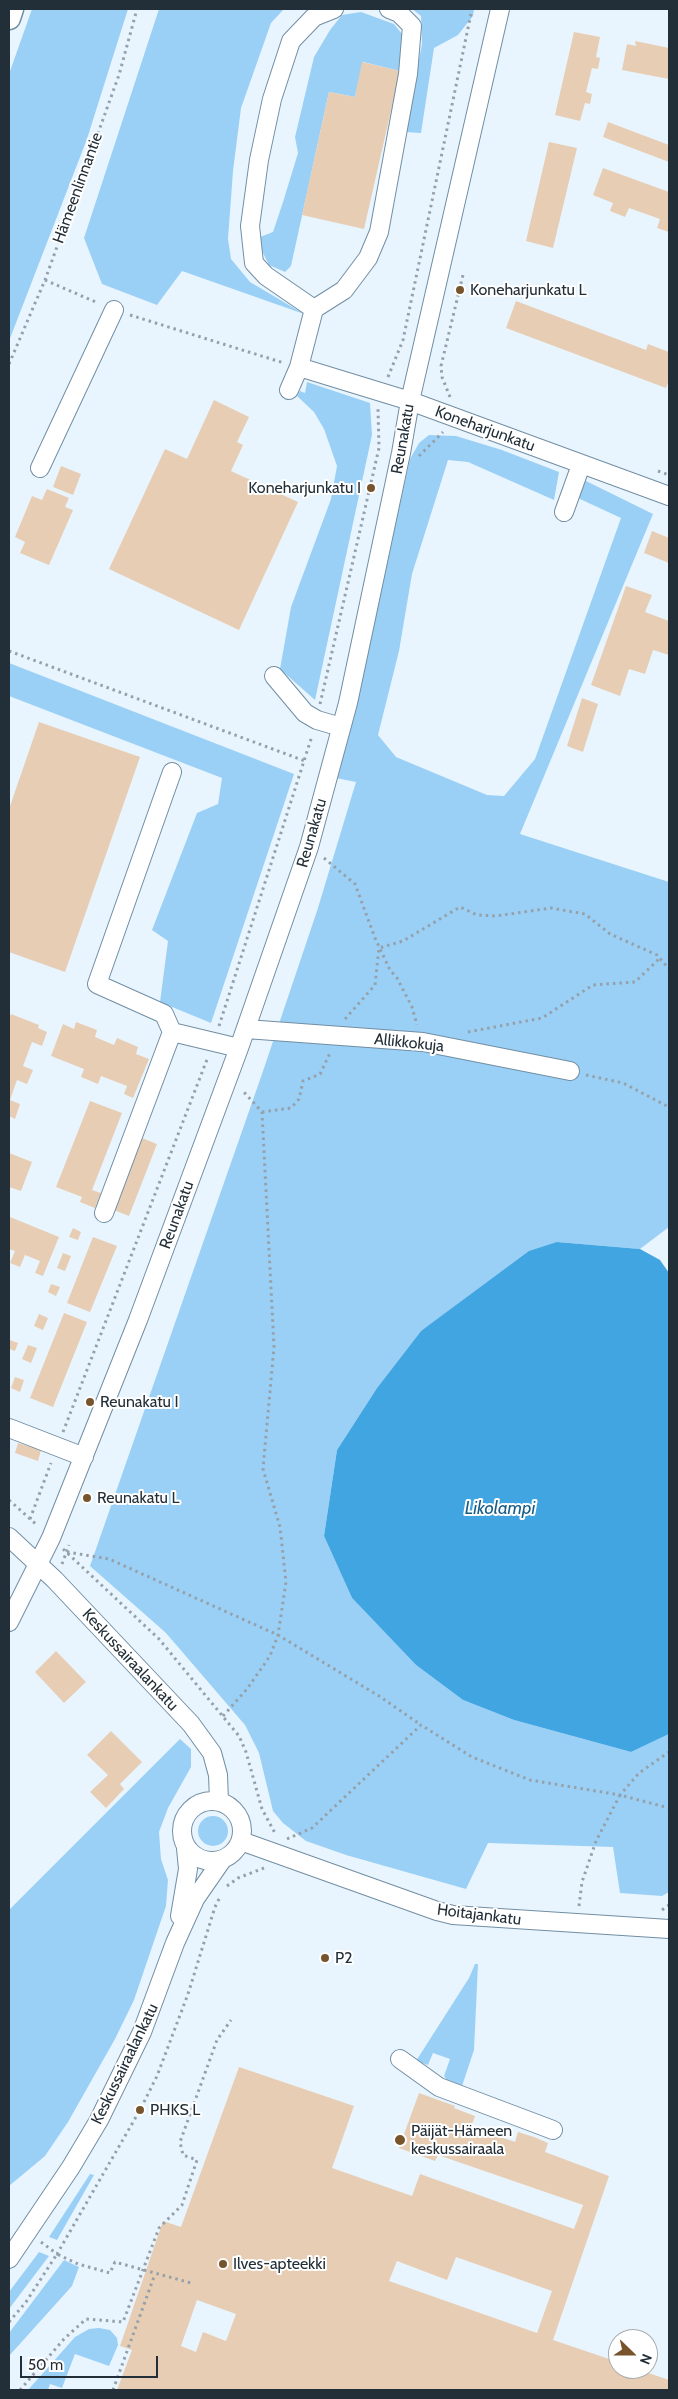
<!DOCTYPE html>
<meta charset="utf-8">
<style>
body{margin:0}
#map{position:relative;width:678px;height:2399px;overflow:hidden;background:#e9f5fe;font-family:Cabin,sans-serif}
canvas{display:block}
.frame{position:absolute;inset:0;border:10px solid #232f38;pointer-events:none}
.north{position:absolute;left:608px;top:2329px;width:50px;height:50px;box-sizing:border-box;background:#fff;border:1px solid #a7acaf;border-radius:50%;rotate:112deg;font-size:14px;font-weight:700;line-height:20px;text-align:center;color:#232f38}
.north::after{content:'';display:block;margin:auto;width:18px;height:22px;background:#78542d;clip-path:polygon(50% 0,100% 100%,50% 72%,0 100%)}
.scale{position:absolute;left:20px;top:2356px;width:138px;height:22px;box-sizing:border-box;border:2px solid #232f38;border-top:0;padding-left:6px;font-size:15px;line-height:18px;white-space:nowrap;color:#232f38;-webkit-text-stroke:4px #fff;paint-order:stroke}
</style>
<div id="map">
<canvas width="678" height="2399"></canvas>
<div class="frame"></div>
<div class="north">N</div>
<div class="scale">50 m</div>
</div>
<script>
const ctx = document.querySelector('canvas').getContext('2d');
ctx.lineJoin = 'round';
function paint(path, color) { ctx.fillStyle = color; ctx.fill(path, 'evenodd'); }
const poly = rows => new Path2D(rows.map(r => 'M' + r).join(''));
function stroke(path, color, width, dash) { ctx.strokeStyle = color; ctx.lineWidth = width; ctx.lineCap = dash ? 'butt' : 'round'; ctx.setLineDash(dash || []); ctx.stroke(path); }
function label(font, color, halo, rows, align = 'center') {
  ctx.font = font + ' Cabin,sans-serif'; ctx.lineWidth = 4; ctx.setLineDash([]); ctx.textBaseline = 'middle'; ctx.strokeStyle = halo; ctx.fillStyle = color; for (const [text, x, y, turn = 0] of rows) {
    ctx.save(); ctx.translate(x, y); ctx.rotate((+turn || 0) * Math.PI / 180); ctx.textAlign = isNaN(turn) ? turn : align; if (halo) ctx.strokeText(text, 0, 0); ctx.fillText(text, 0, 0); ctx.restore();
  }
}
paint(poly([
 [32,9,128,9,87,139,9,341,9,74],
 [159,9,284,9,271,23,241,108,233,171,228,239,231,259,250,282,304,314,182,271,157,305,102,284,84,238],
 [412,9,474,9,473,16,458,35,434,48,421,133,405,132,422,44,421,16],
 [361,12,394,24,402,34,400,71,363,62,355,97,329,92,291,266,285,272,269,265,261,249,260,237,273,232,283,202,298,153,295,137,314,57,330,30,342,15],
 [307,382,370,403,372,435,315,700,280,669,291,607,331,499,337,466,324,429,314,412,297,396,300,391,305,393],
 [429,435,456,436,502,450,559,472,554,500,468,462,448,460,412,574,399,651,378,735,396,757,487,795,504,796,535,759,621,518,580,499,576,493,582,479,653,514,520,834,669,882,669,1227,640,1249,557,1242,421,1331,377,1388,337,1450,324,1536,352,1598,416,1665,463,1700,514,1720,631,1752,669,1734,669,1892,662,1896,620,1893,613,1847,488,1843,466,1889,346,1855,306,1841,283,1823,273,1811,259,1753,245,1725,166,1633,90,1566,262,1074,317,911,356,782,336,778,363,672,410,459,419,443],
 [9,663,294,774,211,1023,160,1002,168,941,152,930,197,813,218,804,222,778,9,696],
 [180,1739,191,1749,191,1767,168,1808,159,1832,161,1859,168,1880,166,1906,134,2000,115,2039,68,2122,45,2156,9,2186,9,1910],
 '198 1831a15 15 0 1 1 30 0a15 15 0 1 1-30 0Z',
 [475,1964,478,1964,474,2050,461,2089,450,2085,444,2076,450,2059,433,2053,428,2065,416,2061,469,1978],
 [90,2174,94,2175,57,2240,49,2237],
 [39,2252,49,2256,9,2309,9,2292],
 [64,2260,79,2267,72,2286,9,2356,9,2333],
 [99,2328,110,2330,117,2338,118,2345,109,2366,75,2354,62,2388,50,2384,48,2390,28,2390,75,2337,89,2329]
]), '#9bd0f6');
paint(poly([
 [557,1242,640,1249,660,1260,669,1273,669,1734,631,1752,514,1720,463,1700,416,1665,352,1598,324,1536,337,1450,377,1388,421,1331,529,1251]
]), '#41a5e2');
paint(poly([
 [574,32,600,37,596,57,600,58,598,69,592,68,586,92,592,94,590,104,585,103,580,121,555,115],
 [635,41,669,48,669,79,622,70,627,44,636,46],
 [362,62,400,71,364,229,302,215,329,92,355,97],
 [608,122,669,145,669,162,603,137],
 [549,142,577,148,553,248,526,241],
 [603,168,669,192,669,232,657,228,660,219,629,208,625,217,610,211,613,203,593,195],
 [516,301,646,350,648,344,669,352,669,380,666,388,506,328],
 [214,400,249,417,237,442,243,445,231,471,298,502,239,630,109,569,165,449,187,459],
 [61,466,81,474,73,495,53,487],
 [47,489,69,498,65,507,73,510,49,565,20,553,25,542,15,537,32,496,42,500],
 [652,531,669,538,669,563,644,553],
 [626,586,652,595,645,612,669,621,669,655,653,650,645,674,629,669,620,696,591,685],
 [582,698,598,704,583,752,567,746],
 [39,722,140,757,65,972,9,952,9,809],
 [11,1014,39,1025,38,1028,47,1032,42,1046,32,1042,23,1066,33,1070,27,1084,17,1080,10,1100,20,1104,15,1119,9,1116,9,1019],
 [76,1022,97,1030,95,1037,114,1045,117,1038,138,1047,136,1054,149,1059,133,1098,124,1094,127,1086,101,1076,98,1084,81,1077,84,1069,51,1056,63,1024,74,1029],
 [90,1101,122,1113,92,1190,101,1193,95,1208,80,1202,82,1197,56,1187],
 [142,1138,157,1144,129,1216,114,1210],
 [9,1153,32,1162,21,1191,9,1187],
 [10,1217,59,1237,43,1276,35,1273,40,1261,25,1255,20,1267,10,1263,15,1251,9,1249],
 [73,1228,81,1232,78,1240,69,1237],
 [93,1237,117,1246,90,1312,67,1303],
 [63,1253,71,1256,65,1271,57,1268],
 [51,1284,60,1287,56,1296,48,1292],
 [64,1313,87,1322,53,1407,30,1398],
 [39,1314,48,1318,43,1330,34,1326],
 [10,1340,18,1343,15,1351,9,1349],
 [28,1345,37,1348,31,1363,22,1359],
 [15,1377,24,1380,20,1392,11,1388],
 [18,1443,41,1450,38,1461,15,1453],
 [56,1651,86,1682,64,1703,35,1672],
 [111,1731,142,1762,120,1784,124,1789,106,1808,90,1792,108,1775,87,1755],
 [239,2067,354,2106,332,2168,412,2196,420,2174,574,2229,583,2205,438,2155,435,2161,399,2148,419,2093,455,2106,454,2108,475,2116,471,2127,515,2142,518,2132,534,2137,548,2143,545,2152,609,2176,553,2340,618,2362,618,2369,637,2369,669,2380,669,2390,117,2390,132,2350,120,2346,163,2221,181,2227],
 [456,2257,552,2291,537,2333,389,2281,397,2261,447,2280],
 [197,2300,236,2314,226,2341,203,2332,196,2352,181,2346]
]), '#e7cdb3');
const minor = poly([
 [314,309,266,276,254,263,250,226,259,160,272,99,291,41,314,17,334,9],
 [299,367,410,401,669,496],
 [289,390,299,367,314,309,344,290,368,258,379,232,408,74,412,26,399,13,389,9],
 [40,468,114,310],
 [564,512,581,465],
 [274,676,305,713,317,720,341,727],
 [172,772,97,984,164,1014,172,1032,239,1048],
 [246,1029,423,1042,570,1071],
 [104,1213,172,1032],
 [9,1428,84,1457],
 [9,1537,55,1580,191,1724,212,1753,218,1775,219,1801],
 [9,1622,51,1538,138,1320,239,1048,309,847,348,703,401,453,410,401,500,9],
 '182 1831a30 30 0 1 1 60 0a30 30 0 1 1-60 0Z',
 [241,1841,437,1911,453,1915,669,1929],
 [180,1916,188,1869,186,1848],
 [400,2059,439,2087,553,2130],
 [9,2259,71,2167,99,2120,142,2032,175,1943,195,1899,222,1860]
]);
const major = poly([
 [9,18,12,9]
]);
stroke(minor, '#718ea3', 20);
stroke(major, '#718ea3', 25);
stroke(poly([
 [45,280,98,303],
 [130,315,284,363],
 [9,364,45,280,119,75,137,9],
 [388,377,403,340,472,9],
 [450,397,442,377,441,366,463,275],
 [419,456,443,432],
 [658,471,669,475],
 [9,651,305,761],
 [320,704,379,448,378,409],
 [324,858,355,884,375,938,390,970,397,978,412,1007,417,1025],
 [345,1019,375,985,379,948,403,941,460,907,477,915,496,916,551,908,585,914,610,934,657,955,669,969],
 [219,1026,312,736],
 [468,1032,542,1018,593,985,635,982,660,958],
 [586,1075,623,1083,669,1107],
 [262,1112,291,1108,299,1099,303,1081,320,1074,331,1051],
 [63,1432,208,1057],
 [9,1500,38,1526],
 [30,1519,51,1463],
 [63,1549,159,1639,239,1736,246,1752,262,1809,276,1835],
 [67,1552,109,1559,278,1635,379,1696,421,1725],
 [62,1564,69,1545],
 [223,1716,247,1689,270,1656,278,1635,286,1582,280,1527,263,1469,274,1347,262,1112,242,1090],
 [287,1839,312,1828,421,1725,472,1757,530,1780,620,1795,639,1773,669,1752],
 [227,1886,238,1878,264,1868],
 [579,1906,582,1882,596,1841,620,1795,669,1808],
 [662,1910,669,1905],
 [41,2242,57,2254,140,2110,157,2076,188,1994,215,1907,220,1897],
 [9,2322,26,2302,57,2254,78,2264,110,2273,115,2262,191,2283],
 [20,2390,64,2339,86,2319,123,2322,159,2228,182,2205,197,2160,183,2155,180,2142,217,2040,231,2020],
 [113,2390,155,2274]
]), '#95a1aa', 3, [2.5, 4]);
stroke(minor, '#fff', 18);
stroke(major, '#fff', 22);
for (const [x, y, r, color] of [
 [460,290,5,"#78542d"],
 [371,488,5,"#78542d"],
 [90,1402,5,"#78542d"],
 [87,1498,5,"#78542d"],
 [325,1958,5,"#78542d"],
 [140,2110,5,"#78542d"],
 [400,2140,6,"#78542d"],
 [223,2264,5,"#78542d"]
]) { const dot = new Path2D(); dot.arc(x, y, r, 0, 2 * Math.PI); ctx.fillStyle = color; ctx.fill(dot); stroke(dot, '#fff', 2); }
label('16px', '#232f38', '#fff', [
 ["Hämeenlinnantie",78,188,-70],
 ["Koneharjunkatu",485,429,20],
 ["Reunakatu",403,439,-80],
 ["Reunakatu",312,833,-74],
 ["Allikkokuja",409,1043,6],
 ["Reunakatu",177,1215,-70],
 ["Keskussairaalankatu",130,1660,47],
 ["Hoitajankatu",479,1915,7],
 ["Keskussairaalankatu",125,2064,-64]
]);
label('16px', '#232f38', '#fff', [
 ["Koneharjunkatu L",470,290],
 ["Koneharjunkatu I",361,488,"right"],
 ["Reunakatu I",100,1402],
 ["Reunakatu L",97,1498],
 ["P2",335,1958],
 ["PHKS L",150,2110],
 ["Päijät-Hämeen",411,2131],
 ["keskussairaala",411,2149],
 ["Ilves-apteekki",233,2264]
], 'left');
label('italic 18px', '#135c85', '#fff', [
 ["Likolampi",500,1509]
]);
</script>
